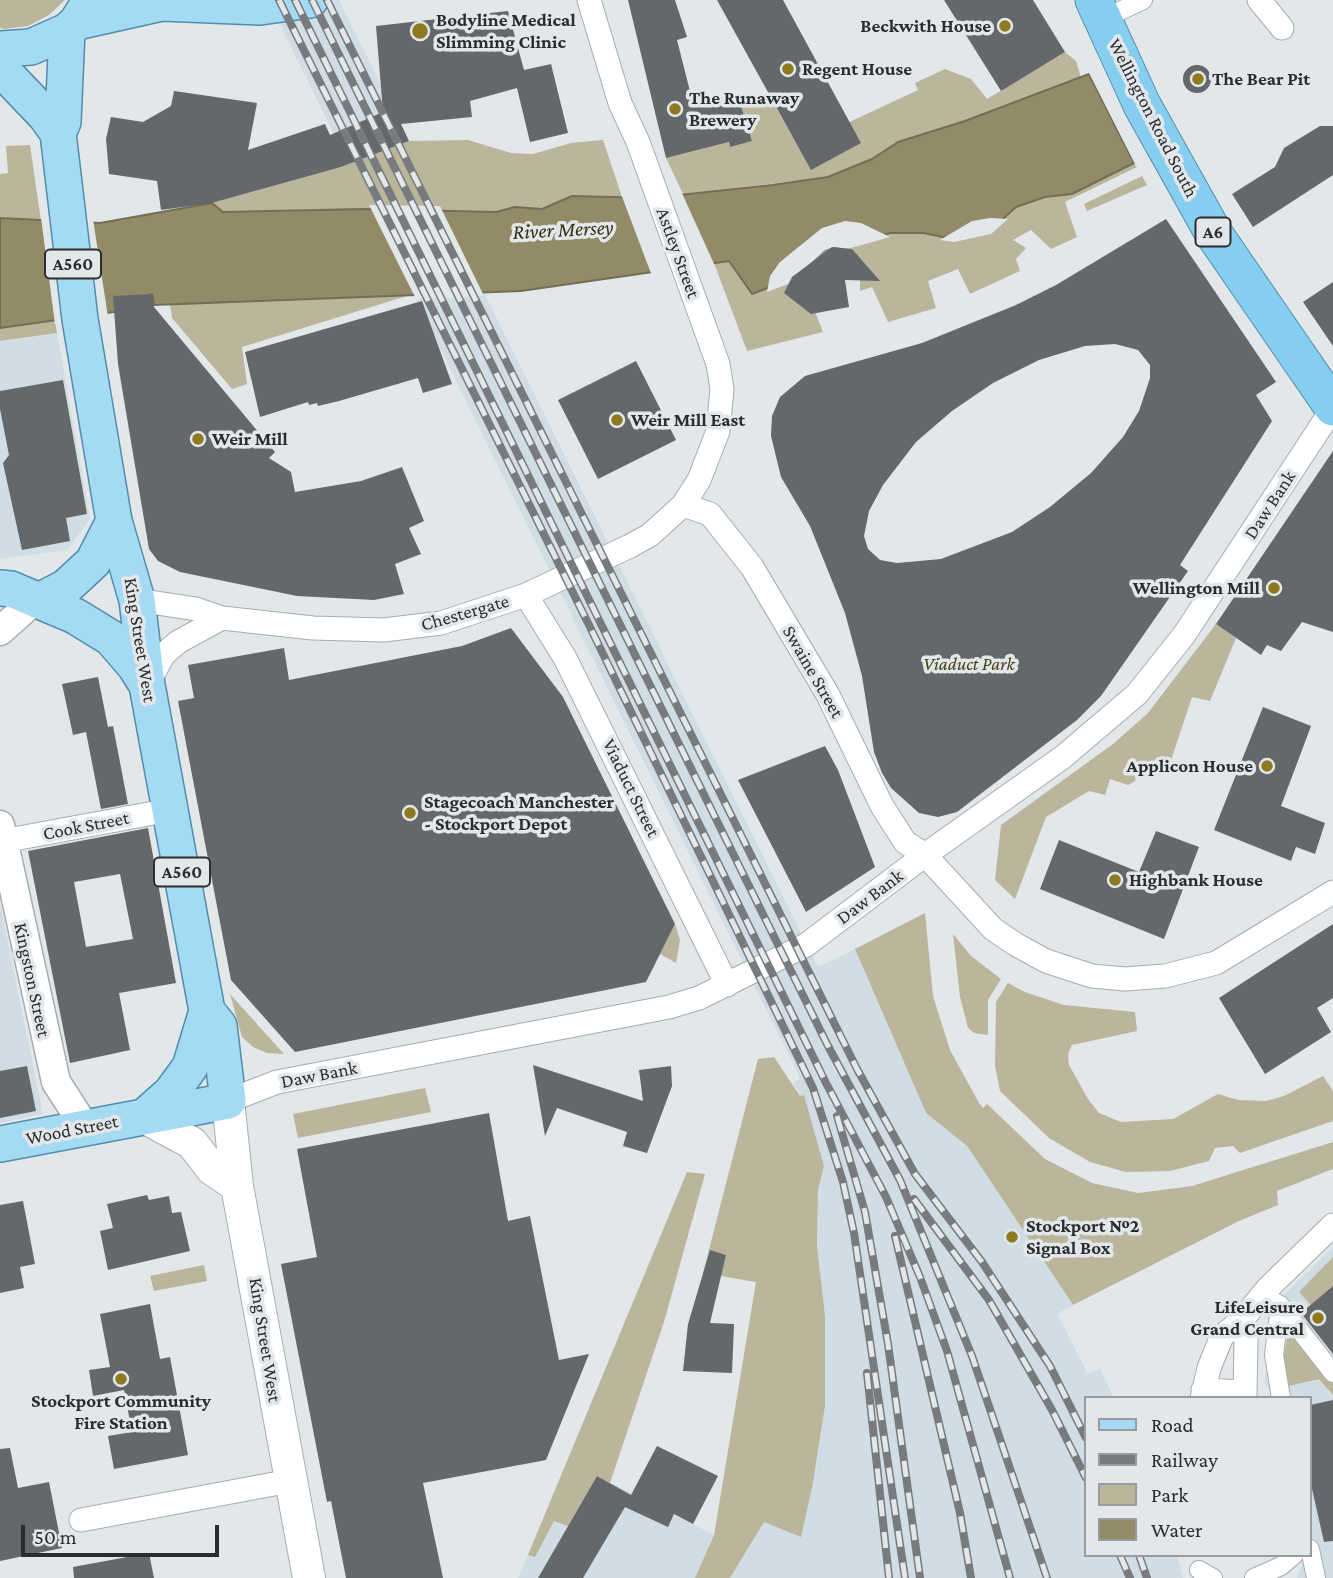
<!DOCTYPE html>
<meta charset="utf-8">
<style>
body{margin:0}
#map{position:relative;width:1333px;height:1578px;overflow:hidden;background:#e2e7ea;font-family:"Crimson Pro",serif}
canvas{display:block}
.legend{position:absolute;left:1084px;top:1396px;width:228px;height:161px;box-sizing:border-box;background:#e2e7ea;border:2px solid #989c9e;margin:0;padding:9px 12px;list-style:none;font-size:21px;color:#2a2c2d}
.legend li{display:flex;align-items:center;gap:14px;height:35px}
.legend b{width:35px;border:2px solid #989c9e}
.scale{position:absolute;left:21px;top:1525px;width:198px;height:32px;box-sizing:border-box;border:4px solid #2a2c2d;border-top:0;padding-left:9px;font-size:21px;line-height:24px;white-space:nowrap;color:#2a2c2d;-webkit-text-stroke:5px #e2e7ea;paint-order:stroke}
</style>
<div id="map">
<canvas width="1333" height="1578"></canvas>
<ul class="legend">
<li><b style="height:9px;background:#a4daf4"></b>Road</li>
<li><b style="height:9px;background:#777b7d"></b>Railway</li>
<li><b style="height:19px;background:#bbb59c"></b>Park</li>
<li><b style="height:19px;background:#938a67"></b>Water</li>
</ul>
<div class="scale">50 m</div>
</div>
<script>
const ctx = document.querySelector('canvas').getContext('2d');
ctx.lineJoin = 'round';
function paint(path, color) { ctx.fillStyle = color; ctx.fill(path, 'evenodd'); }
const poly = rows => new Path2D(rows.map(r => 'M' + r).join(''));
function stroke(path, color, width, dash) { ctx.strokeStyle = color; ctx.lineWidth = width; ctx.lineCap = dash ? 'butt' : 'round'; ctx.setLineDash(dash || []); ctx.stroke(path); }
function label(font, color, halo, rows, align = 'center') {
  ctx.font = font + ' "Crimson Pro",serif'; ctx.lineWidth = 7; ctx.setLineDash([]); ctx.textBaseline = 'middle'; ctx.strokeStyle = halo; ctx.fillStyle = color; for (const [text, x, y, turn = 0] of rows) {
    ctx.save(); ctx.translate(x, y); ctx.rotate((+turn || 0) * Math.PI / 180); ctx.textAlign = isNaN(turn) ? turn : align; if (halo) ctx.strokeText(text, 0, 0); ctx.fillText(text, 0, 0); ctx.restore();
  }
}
paint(poly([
 [268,0,339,0,818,967,855,949,926,1113,967,1146,1073,1305,1057,1314,1088,1374,1100,1369,1114,1398,1086,1398,1086,1555,1177,1555,1183,1578,730,1578,764,1522,816,1470,825,1406,825,1316,817,1246,818,1190,824,1166,804,1095,800,1096,794,1083,800,1078],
 [57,333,90,519,67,550,0,559,0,341],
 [0,904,43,1114,0,1123],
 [1333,1247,1333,1578,1297,1578,1305,1555,1310,1555,1310,1398,1277,1398,1264,1382,1282,1297],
 [597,1476,714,1535,695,1578,518,1578,554,1493]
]), '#d1dde4');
paint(poly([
 [0,0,65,0,49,15,28,26,4,29,0,28],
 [1065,52,1076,61,1081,78,965,121,898,142,872,159,828,177,683,194,666,158,729,142,730,147,752,141,741,105,769,95,798,146,918,90,915,83,945,69,971,79,987,99],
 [468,140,511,153,533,154,571,143,603,140,622,197,572,196,542,209,515,207,496,212,365,209,223,213,212,203,341,167,409,141],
 [30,145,41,221,0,218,0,174,8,173,6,146],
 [1134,163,1137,167,1065,202,1077,237,1051,249,1031,230,1013,240,1026,248,1016,259,1020,271,970,294,958,269,928,281,936,308,888,322,872,287,860,291,860,273,852,272,814,309,823,332,747,351,714,263,837,248,890,233,923,233,953,239,989,231,1016,207,1045,197,1072,194],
 [1142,176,1147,185,1087,211,1084,204],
 [410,295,242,347,247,384,232,389,172,318,170,304],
 [55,321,57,333,0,341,0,328],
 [1216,624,1236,638,1210,701,1192,697,1166,775,1139,766,1135,781,1128,785,1110,779,1105,795,1089,791,1046,817,1015,899,995,880,1001,825,1113,744,1148,713],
 [925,913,933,996,950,1050,979,1103,983,1108,987,1104,1045,1159,1092,1183,1138,1193,1192,1186,1333,1142,1333,1169,1277,1191,1278,1205,1239,1221,1073,1305,967,1146,926,1113,855,949],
 [675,924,680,940,676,963,660,954],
 [953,934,971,956,1001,979,988,1000,988,1035,974,1033,968,1028,960,997],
 [1008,983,1025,992,1064,1005,1135,1012,1137,1031,1072,1045,1068,1054,1069,1065,1088,1099,1099,1113,1121,1122,1173,1119,1218,1094,1238,1100,1266,1101,1284,1096,1323,1076,1333,1091,1333,1121,1240,1153,1233,1146,1215,1148,1209,1161,1170,1171,1126,1172,1090,1162,1049,1138,1000,1091,995,1066,996,1002],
 [230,994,284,1054,267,1053,253,1047,242,1037],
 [774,1057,800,1096,804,1095,824,1166,818,1190,817,1246,825,1316,825,1406,813,1483,801,1537,764,1522,730,1578,695,1578,714,1535,756,1282,703,1273,758,1059],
 [425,1088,431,1112,298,1138,293,1114],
 [687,1172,705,1174,664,1322,610,1483,597,1476,568,1526,554,1521,535,1557,528,1555],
 [1333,1257,1333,1286,1311,1305,1299,1292],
 [204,1265,207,1281,154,1291,150,1276],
 [1289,1329,1333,1381,1333,1395,1319,1379,1288,1386,1283,1360]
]), '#bbb59c');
const water = poly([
 [1089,74,1134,163,1072,194,1045,197,1016,207,990,231,953,239,923,233,890,233,837,248,798,276,752,294,729,261,521,291,154,305,152,294,114,312,0,328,0,218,100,223,212,203,223,212,365,209,496,212,515,207,542,209,572,196,651,198,772,185,828,177,872,159,898,142,965,121,1089,74]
]);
paint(water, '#938a67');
stroke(water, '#746e56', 2);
paint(poly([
 [1088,71,1093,73,1137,161,1136,166],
 [681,191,715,266,652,276,621,194],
 [369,205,440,206,484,296,416,299],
 [41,218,93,219,108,317,55,324],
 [990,218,1008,219,991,234,954,242,940,240,972,221],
 [845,221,861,223,890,237,847,249,834,247,825,250,788,284,767,292,770,276,780,262,822,228]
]), '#e2e7ea');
paint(poly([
 [628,0,675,0,687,37,677,40,694,107,738,96,752,141,730,147,729,142,666,158],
 [717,0,783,0,861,143,811,170],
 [944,0,1033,0,1065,52,1001,91],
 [508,11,524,70,551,64,568,133,530,142,517,88,470,101,472,117,401,124,409,141,341,167,212,203,161,210,157,181,109,174,106,139,111,117,143,122,171,106,174,91,257,103,248,150,325,124,330,135,383,112,376,26],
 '1183 79a14 14 0 1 1 28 0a14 14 0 1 1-28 0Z',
 [1320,126,1333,126,1333,175,1253,227,1232,194,1275,167,1284,148],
 [1166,219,1276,382,1256,395,1272,421,1180,565,1188,571,1101,696,1077,720,957,812,938,817,919,813,891,788,882,773,874,752,862,676,845,613,810,526,781,477,771,436,772,416,780,397,805,376,922,343,1016,305,1056,285],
 [1115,344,1138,350,1150,365,1150,378,1139,411,1123,437,1091,473,1050,507,1012,532,941,559,897,563,880,560,868,549,864,536,869,511,883,485,916,442,952,411,993,383,1039,360,1085,346],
 [832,247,852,249,880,281,845,280,849,307,811,314,784,293,792,277],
 [1333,282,1333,346,1303,302],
 [153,294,154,307,275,452,269,458,291,472,295,492,361,481,402,467,424,521,409,528,421,554,395,564,404,594,374,600,297,596,180,572,158,561,149,549,118,364,113,296],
 [422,301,452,384,423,393,418,378,339,401,318,406,317,403,309,405,308,402,260,417,245,352],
 [636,361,676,440,598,479,558,400],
 [63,380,87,514,66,518,70,541,22,550,3,463,9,455,0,409,0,391],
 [1333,451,1333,632,1302,622,1281,651,1267,645,1261,655,1216,624],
 [511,628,563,697,675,924,646,982,295,1052,231,980,178,701,194,698,188,665,284,648,289,680,462,646],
 [98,677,108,727,113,726,128,804,101,809,86,732,73,735,62,684],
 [1263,707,1311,726,1281,806,1325,823,1315,854,1296,847,1291,861,1214,830],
 [825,746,838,770,875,867,806,912,738,780],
 [148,828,176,983,119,993,130,1050,70,1063,28,851],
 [120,874,133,939,86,947,74,882],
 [1156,831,1199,847,1164,939,1040,889,1059,840,1139,872],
 [1333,924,1333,998,1317,1008,1331,1032,1265,1074,1219,998],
 [533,1065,643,1101,639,1070,671,1066,672,1086,647,1153,623,1146,627,1132,557,1108,545,1136],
 [27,1066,36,1111,0,1118,0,1071],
 [489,1113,508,1221,530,1216,559,1360,589,1354,546,1460,423,1483,443,1578,346,1578,331,1501,327,1502,281,1264,317,1257,297,1149],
 [147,1195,149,1200,169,1196,172,1213,181,1212,190,1251,108,1270,100,1231,113,1228,107,1204],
 [23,1201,35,1264,20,1267,24,1288,0,1293,0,1205],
 [710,1250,726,1255,710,1323,734,1324,732,1373,683,1371,688,1324],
 [1333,1286,1333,1354,1301,1313],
 [150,1304,160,1359,170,1357,188,1455,114,1469,108,1436,132,1432,124,1390,93,1396,89,1370,110,1367,100,1314],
 [1333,1400,1333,1541,1324,1542,1310,1480,1310,1405],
 [657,1446,718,1476,693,1524,674,1514,668,1527,625,1507,583,1578,538,1578,597,1476,631,1495],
 [10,1448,18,1488,49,1482,62,1548,0,1561,0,1449],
 [149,1553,154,1578,74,1578,73,1567]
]), '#64686a');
const pedestrian = poly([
 [1103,19,1143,0],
 [1261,1295,1280,1305,1333,1373],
 [1280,1305,1274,1355,1281,1398],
 [1310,1549,1316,1578],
 [1199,1570,1213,1578],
 [1254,1578,1281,1566,1294,1555]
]);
const minor = poly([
 [1259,0,1282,28],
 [683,505,710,514,752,567,828,695,882,806,905,842,925,855,993,929,1015,944,1046,961,1092,976,1125,979,1165,976,1216,963,1333,892],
 [526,595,565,658,727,985],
 [137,600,196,609,222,618,313,628,384,630,441,623,526,595,630,546,650,535,683,505,699,480,718,431,722,389,718,364,638,142,620,103,589,0],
 [147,685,164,654,178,642,222,618],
 [3,841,170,810],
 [228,1101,277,1082,669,1007,699,998,806,945,925,855,1063,757,1137,694,1184,635,1333,408],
 [1241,1321,1246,1337,1245,1398],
 [1203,1390,1245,1392],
 [1202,1398,1209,1368,1222,1336,1241,1321,1268,1288,1333,1225],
 [81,1520,290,1481]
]);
const tertiary = poly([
 [0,631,27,607,39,601],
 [0,825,56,1082,85,1127]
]);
const secondary = poly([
 [228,1101,237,1186,309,1578],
 [144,1117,192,1143,212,1169,237,1186]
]);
const primary = poly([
 [77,22,162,3,260,7,310,0],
 [0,49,31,47,67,31,77,22,88,4],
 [0,68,45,115,58,133,80,319,114,521,137,600,147,685,207,1011,219,1026,228,1101,0,1144],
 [58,133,63,122,67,31],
 [0,588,11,589,75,616,111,638,135,666,147,685],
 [39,601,66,587,93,562,114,521],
 [144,1117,171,1093,190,1067,207,1011]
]);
const trunk = poly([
 [1094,0,1142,105,1214,234,1333,407]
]);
stroke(pedestrian, '#a7acae', 20);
stroke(minor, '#a7acae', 25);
stroke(tertiary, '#a7acae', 31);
stroke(secondary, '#a7acae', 34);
stroke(primary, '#528daa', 38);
stroke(trunk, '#528daa', 39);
stroke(pedestrian, '#fff', 18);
stroke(minor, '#fff', 23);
stroke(tertiary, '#fff', 28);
stroke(secondary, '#fff', 32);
stroke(primary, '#a4daf4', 35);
stroke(trunk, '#86cef0', 37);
const rail = poly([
 [279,0,589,625,813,1088,843,1182,854,1233,905,1578],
 [295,0,826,1083,886,1197,920,1277,947,1351,1010,1578],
 [312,0,827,1044,900,1180,972,1356,1047,1578],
 [327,0,857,1069,915,1174,982,1262,1050,1366,1086,1438],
 [837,1116,865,1212,888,1344,920,1578],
 [914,1199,989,1300,1052,1410,1086,1478],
 [895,1236,960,1513,971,1578],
 [867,1373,889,1578],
 [1120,1555,1130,1578],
 [1139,1555,1147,1578]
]);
stroke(rail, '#777b7d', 8);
stroke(rail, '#e2e7ea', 5, [16]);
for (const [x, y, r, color] of [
 [1005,26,7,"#8e791f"],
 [420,31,9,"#8e791f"],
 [788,69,7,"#8e791f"],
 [1198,79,7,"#8e791f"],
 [675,109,7,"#8e791f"],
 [617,420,7,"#8e791f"],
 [198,439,7,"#8e791f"],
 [1274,588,7,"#8e791f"],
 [1267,766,7,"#8e791f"],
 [410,813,7,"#8e791f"],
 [1115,880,7,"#8e791f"],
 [1012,1237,7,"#8e791f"],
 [1318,1318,7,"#8e791f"],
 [121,1379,7,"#8e791f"]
]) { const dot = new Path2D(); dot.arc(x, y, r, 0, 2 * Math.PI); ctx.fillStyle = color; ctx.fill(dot); stroke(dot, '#e2e7ea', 2.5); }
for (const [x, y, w] of [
 [1213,232,35],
 [73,264,56],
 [182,872,56]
]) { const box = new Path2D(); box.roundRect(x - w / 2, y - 14.5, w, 29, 5); ctx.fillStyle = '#e2e7ea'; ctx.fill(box); stroke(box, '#2a2c2d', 2); }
label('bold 18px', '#2a2c2d', null, [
 ["A6",1213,232],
 ["A560",73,264],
 ["A560",182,872]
]);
label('bold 19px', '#2a2c2d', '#e2e7ea', [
 ["Bodyline Medical",436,20],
 ["Slimming Clinic",436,42],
 ["Beckwith House",991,26,"right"],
 ["Regent House",802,69],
 ["The Bear Pit",1212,79],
 ["The Runaway",689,98],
 ["Brewery",689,120],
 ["Weir Mill East",631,420],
 ["Weir Mill",212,439],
 ["Wellington Mill",1260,588,"right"],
 ["Applicon House",1253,766,"right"],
 ["Stagecoach Manchester",424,802],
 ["- Stockport Depot",424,824],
 ["Highbank House",1129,880],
 ["Stockport №2",1026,1226],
 ["Signal Box",1026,1248],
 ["LifeLeisure",1304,1307,"right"],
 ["Grand Central",1304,1329,"right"],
 ["Stockport Community",121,1401,"center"],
 ["Fire Station",121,1423,"center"]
], 'left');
label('19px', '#2a2c2d', '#e2e7ea', [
 ["Wellington Road South",1153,118,63],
 ["Astley Street",678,253,70],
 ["Daw Bank",1270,505,-57],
 ["Chestergate",465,613,-16],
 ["King Street West",140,640,81],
 ["Swaine Street",813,672,60],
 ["Viaduct Street",631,788,64],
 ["Cook Street",86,826,-11],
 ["Daw Bank",870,897,-37],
 ["Kingston Street",32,980,78],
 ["Daw Bank",319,1075,-11],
 ["Wood Street",72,1130,-11],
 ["King Street West",265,1340,81]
]);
label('italic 19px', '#4a3f11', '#e2e7ea', [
 ["Viaduct Park",969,664]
]);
label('italic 21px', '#332c0d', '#e2e7ea', [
 ["River Mersey",563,230,-3]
]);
</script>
